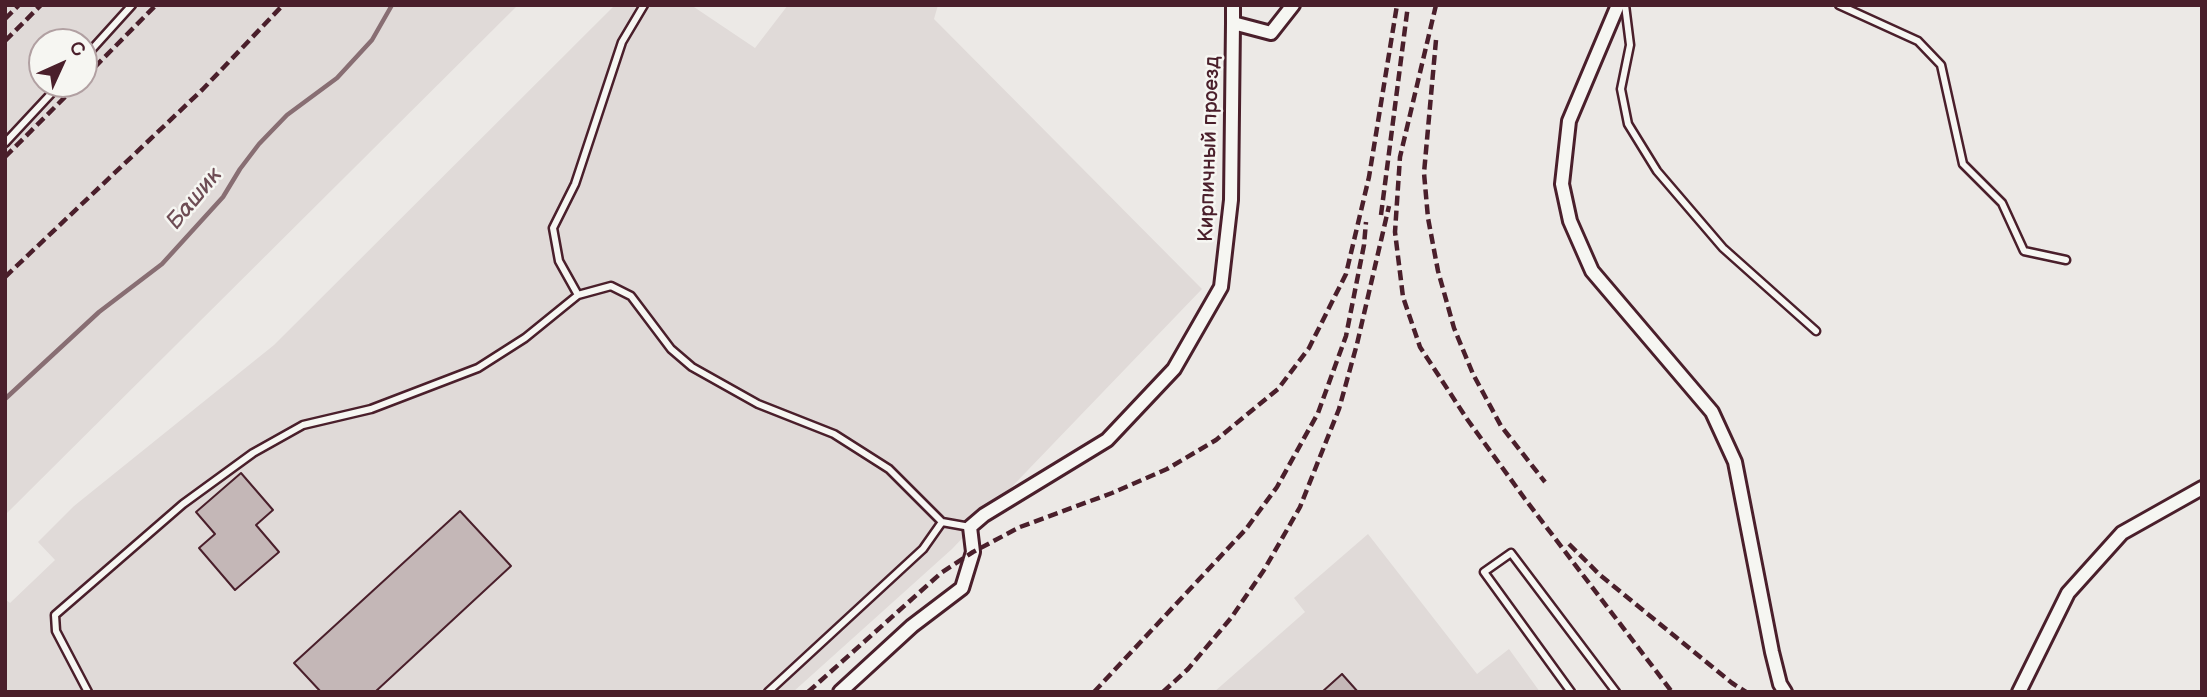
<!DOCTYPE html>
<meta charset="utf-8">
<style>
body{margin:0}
#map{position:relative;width:2207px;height:697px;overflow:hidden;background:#ece9e6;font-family:"Balsamiq Sans",sans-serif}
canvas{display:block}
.frame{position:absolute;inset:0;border:7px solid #4a1f2b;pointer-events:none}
.north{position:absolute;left:28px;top:28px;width:70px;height:70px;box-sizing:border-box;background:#f6f6f2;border:2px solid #b1a0a2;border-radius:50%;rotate:45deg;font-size:19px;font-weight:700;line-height:28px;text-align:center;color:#4a1f2b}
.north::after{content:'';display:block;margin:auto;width:24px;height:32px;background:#4a1f2b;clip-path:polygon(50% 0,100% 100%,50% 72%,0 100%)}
</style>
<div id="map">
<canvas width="2207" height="697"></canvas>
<div class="frame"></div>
<div class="north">С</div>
</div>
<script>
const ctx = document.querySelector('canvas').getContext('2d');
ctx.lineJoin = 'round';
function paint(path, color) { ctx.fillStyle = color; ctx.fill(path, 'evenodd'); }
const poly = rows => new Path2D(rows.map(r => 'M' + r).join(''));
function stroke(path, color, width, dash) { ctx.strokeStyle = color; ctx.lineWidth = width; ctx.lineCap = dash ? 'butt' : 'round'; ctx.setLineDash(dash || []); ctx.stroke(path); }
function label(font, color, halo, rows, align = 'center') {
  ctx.font = font + ' "Balsamiq Sans",sans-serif'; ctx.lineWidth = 5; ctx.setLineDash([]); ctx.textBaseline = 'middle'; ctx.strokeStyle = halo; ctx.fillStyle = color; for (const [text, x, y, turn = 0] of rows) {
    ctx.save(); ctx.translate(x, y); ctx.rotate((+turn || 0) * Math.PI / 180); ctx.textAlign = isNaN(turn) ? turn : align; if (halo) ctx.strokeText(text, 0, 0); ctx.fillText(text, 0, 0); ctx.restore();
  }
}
paint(poly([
 [5,5,518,5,5,515],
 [42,42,84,42,84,84,42,84],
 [615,5,691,5,755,48,788,5,938,5,934,19,1202,289,952,549,793,692,5,692,5,599,10,603,55,560,38,542,74,506,274,345],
 [1368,534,1477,674,1509,649,1540,692,1214,692,1305,612,1294,598]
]), '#e0dad8');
stroke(poly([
 [5,399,99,312,162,264,223,197,240,169,259,144,287,115,337,78,372,40,392,5]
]), '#886e73', 4.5);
const building = poly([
 [241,473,273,510,256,525,279,552,235,590,199,548,215,534,196,512,241,473],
 [460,511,511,566,375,692,321,692,294,663,460,511],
 [1342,674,1358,692,1322,692,1342,674]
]);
paint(building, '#c4b7b7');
stroke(building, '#4a1f2b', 2);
const service = poly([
 [1625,5,1630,45,1621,89,1628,124,1657,171,1723,248,1816,331],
 [1839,5,1918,41,1941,65,1963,164,2002,203,2024,251,2066,260],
 [84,58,132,5],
 [5,143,60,84],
 [578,295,559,261,553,228,575,184,622,42,644,5],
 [88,692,56,631,55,615,183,504,253,453,303,425,371,409,478,368,525,338,578,295,611,286,631,296,671,349,692,367,758,404,834,434,889,469,942,522,970,527],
 [768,692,923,549,942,522],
 [1571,692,1484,572,1511,553,1616,692]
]);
const minor = poly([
 [1233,5,1233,23,1271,33,1293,5],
 [1618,5,1569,121,1562,184,1570,221,1592,271,1712,412,1735,462,1772,652,1780,684,1785,692],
 [840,692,912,626,962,588,973,552,970,527,984,515,1107,440,1174,369,1221,287,1231,200,1233,23],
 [2019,692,2068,593,2122,533,2202,488]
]);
stroke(service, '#4a1f2b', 11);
stroke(minor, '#4a1f2b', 18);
stroke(service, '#f6f6f2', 6);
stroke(minor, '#f6f6f2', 12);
stroke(poly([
 [1436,5,1400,157,1395,232,1403,297,1420,347,1467,419,1525,499,1672,692],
 [5,19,19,5],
 [1436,40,1424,173,1428,218,1438,271,1454,328,1473,374,1501,426,1545,482],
 [5,41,41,5],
 [84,78,156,5],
 [5,157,78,84],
 [1381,215,1408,5],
 [5,277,202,90,283,5],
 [1569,544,1600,575,1732,683,1746,692],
 [808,692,941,573,973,552,1020,527,1112,493,1167,469,1216,440,1278,389,1309,348,1346,274,1369,177,1397,5],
 [1094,692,1246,529,1277,487,1318,413,1346,336,1364,245,1366,222],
 [1163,692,1188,669,1231,618,1264,570,1300,507,1339,409,1357,344,1389,206]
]), '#4a1f2b', 4.5, [10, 5]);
label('21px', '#4a1f2b', '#f6f6f2', [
 ["Кирпичный проезд",1210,149,-88]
]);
label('italic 23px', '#6e4d55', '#f6f6f2', [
 ["Башик",195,199,-50]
]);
</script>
